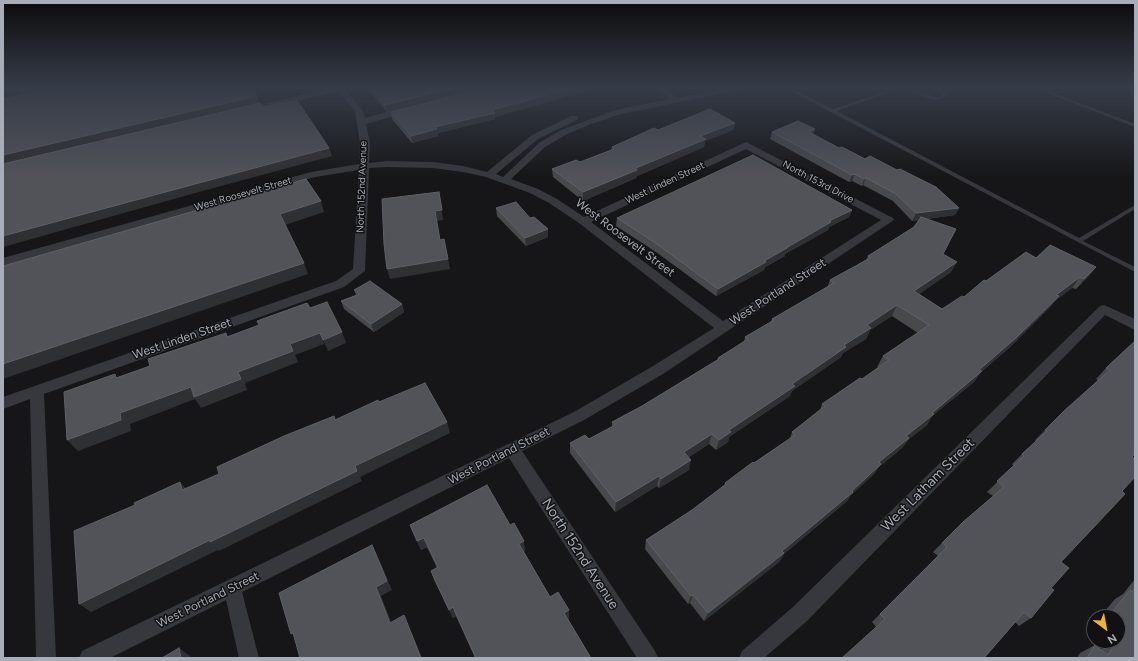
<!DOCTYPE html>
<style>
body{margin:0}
#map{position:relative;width:1138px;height:661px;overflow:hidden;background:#161618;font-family:Figtree,sans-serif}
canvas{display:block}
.frame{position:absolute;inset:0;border:4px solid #a8adb8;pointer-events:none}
.north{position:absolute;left:1086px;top:609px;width:40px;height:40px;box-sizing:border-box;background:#111113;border:1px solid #4d4f55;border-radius:50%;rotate:148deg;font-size:11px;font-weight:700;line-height:16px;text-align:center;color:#a8adb8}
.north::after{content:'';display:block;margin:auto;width:14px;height:18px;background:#f2b134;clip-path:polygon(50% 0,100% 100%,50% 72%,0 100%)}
</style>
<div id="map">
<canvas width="1138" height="661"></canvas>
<div class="frame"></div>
<div class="north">N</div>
</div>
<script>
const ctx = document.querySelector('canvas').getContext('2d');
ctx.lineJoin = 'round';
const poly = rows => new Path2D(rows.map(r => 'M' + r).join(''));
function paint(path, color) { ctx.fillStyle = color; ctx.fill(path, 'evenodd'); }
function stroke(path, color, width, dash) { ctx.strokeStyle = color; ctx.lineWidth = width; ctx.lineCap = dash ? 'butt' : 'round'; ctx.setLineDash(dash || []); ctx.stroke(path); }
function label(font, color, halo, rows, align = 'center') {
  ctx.font = font + ' Figtree,sans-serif'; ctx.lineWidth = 3; ctx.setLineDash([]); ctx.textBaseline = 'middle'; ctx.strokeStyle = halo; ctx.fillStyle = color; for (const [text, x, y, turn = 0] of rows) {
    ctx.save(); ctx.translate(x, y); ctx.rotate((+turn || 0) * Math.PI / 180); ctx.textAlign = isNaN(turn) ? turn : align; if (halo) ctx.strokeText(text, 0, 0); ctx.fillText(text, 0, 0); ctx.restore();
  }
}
paint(poly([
 [898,87,908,87,937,98,943,95,942,93,929,87,934,87,946,91,948,96,937,100,927,98,903,87,837,111,1079,238,1135,205,1135,209,1083,241,1135,267,1135,272,791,91,795,90,833,109,898,87],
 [1032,87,1037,87,1135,124,1135,127,1032,87],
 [1125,87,1135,88,1135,90,1125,88,1125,87]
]), '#37383d');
paint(poly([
 [335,87,344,87,363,111,365,118,408,106,412,109,411,111,366,124,370,143,369,163,387,161,433,162,463,166,487,172,532,135,571,116,577,116,578,118,577,120,538,139,496,174,503,177,539,143,561,130,616,110,669,99,656,87,664,87,677,98,733,87,747,87,743,89,621,114,591,124,567,134,545,147,511,179,538,189,557,199,584,217,746,142,893,218,894,220,663,374,584,420,522,451,655,651,658,658,637,658,509,458,242,592,259,658,239,658,226,600,110,658,79,658,82,651,574,412,653,366,714,328,579,223,549,203,530,193,486,177,463,172,433,168,387,167,369,168,365,271,344,287,44,394,56,658,36,658,30,399,3,409,3,397,336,281,353,269,359,170,315,177,3,266,3,258,311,172,359,164,360,143,355,111,338,91,245,114,241,111,242,109,335,87],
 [746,149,881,220,723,321,591,222,746,149],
 [1104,305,1135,319,1135,330,1105,315,807,621,764,658,739,658,742,651,793,607,1100,306,1104,305]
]), '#37383d');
paint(poly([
 [366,87,483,87,387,112],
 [521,109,495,117,495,119,438,133,438,136,412,143,392,119,391,112],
 [735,123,733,130,705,141,704,147,637,176,636,178,583,201,553,177,552,169,580,162,611,150,612,147,658,130],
 [772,132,814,135,959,208,955,215,926,219,951,272,919,294,942,309,964,297,986,281,1036,258,1096,267,1088,277,1076,289,1072,288,1056,300,1050,307,1009,348,981,372,974,382,932,416,927,425,909,439,902,448,879,467,874,474,851,495,847,501,784,554,779,562,704,621,690,603,688,604,645,549,646,540,692,510,724,486,725,483,754,463,790,439,792,432,820,410,822,404,862,379,879,367,877,367,883,356,918,333,892,316,870,330,866,339,843,353,841,357,792,391,790,396,729,437,728,442,716,450,709,444,689,457,689,470,659,488,657,486,615,512,570,453,570,443,589,439,612,427,612,422,642,406,717,360,718,358,744,342,745,337,771,322,772,319,827,288,830,280,866,260,868,256,914,227,919,220,912,221,893,201,863,185,862,186,852,181,849,182,770,139],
 [496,208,530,218,548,229,548,237,526,246,497,216],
 [852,210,849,217,829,227,828,230,785,254,785,256,765,267,764,270,716,296,656,252,616,226,617,218],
 [354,290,402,304,404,312,374,332,344,309,341,301,356,295],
 [1135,341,1132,457,1122,491,1061,562,1051,588,1031,618,1019,626,1015,622,984,658,876,627,872,622,938,556,933,552,963,522,993,496,987,492,1014,466,1012,464,1022,454,1036,441,1035,440,1045,430,1098,380,1096,379,1106,368],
 [410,525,525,550,524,552,550,597,569,610,569,618,568,619,591,658,475,658,456,616,453,618,434,580,431,571,437,568,427,547,421,550],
 [1135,579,1135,658,1077,658,1080,653,1095,645,1101,650,1106,641,1118,641,1118,617,1100,617,1115,599,1123,594]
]), '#47494d');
paint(poly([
 [21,87,64,87,3,99,3,90],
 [457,87,483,87,387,112,385,105],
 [578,87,602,87,495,117,495,119,438,133,438,136,412,143,411,136,435,127,521,102],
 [257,96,259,103,3,164,3,155],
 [735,123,733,130,705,141,704,147,637,176,636,178,583,201,583,192,700,136],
 [815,129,813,136,809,132],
 [329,148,332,156,188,195,3,247,3,236,184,187],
 [855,174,852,181,849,182,852,175],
 [866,178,863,185,862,186,864,179],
 [439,192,443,220,437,221,435,211],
 [321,201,324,212,285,225,280,214],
 [959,208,955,215,912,221,916,213],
 [852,210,849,217,829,227,828,230,785,254,785,256,765,267,764,270,716,296,718,289,829,221],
 [548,229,548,237,526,246,525,238],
 [448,259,450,269,390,279,387,269],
 [957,262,951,272,908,302,914,291],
 [304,263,308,274,3,379,3,364],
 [1096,267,1088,277,1076,289,1084,279],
 [1080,277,1072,288,1056,300,1050,307,1009,348,981,372,974,382,932,416,927,425,909,439,902,448,879,467,874,474,851,495,847,501,784,554,779,562,704,621,708,613,782,551,852,491,879,462,906,436,979,370,1056,295],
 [402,304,404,312,374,332,371,324],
 [897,305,892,316,870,330,866,339,843,353,841,357,792,391,790,396,729,437,728,442,716,450,719,440,729,430,792,384,844,345,867,325],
 [342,332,346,343,328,351,323,340],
 [320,333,324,344,295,355,298,362,245,383,247,390,201,408,195,399,130,424,131,431,78,451,67,440,120,413,191,387,238,372,290,344],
 [447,422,450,433,360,477,362,481,219,551,218,550,91,612,79,604,355,466],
 [712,434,709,444,682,462,684,452],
 [691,460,689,470,659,488,661,479],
 [659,476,657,486,615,512,616,502],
 [180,482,189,492,182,490],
 [424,538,427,547,421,550,417,541],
 [524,541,525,550,520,553,519,544],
 [372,545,377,555,392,590,381,596,395,632,390,623,376,587],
 [693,595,690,603,688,604,691,596],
 [453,607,456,616,453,618,449,610],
 [569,610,569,618,564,621,564,613],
 [404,615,408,624,422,658,421,658],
 [179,648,190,656,190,658,181,658]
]), '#2f3033');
const building = poly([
 [3,87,21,87,3,90,3,87],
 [59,87,252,87,257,96,3,155,3,99,59,87],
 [370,87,457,87,385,105,370,87],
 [487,87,578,87,492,110,495,113,435,127,437,129,411,136,391,112,487,87],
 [297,100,329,148,184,187,3,236,3,164,260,103,263,107,297,100],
 [710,109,735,123,700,136,706,139,636,168,637,170,583,192,552,169,576,160,580,162,614,149,612,147,654,128,658,130,710,109],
 [798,121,815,129,809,132,839,148,842,147,865,159,870,156,897,170,900,169,936,187,959,208,916,213,896,194,866,178,864,179,855,174,852,175,772,132,798,121],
 [753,155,852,210,829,221,831,222,786,248,787,248,764,261,766,262,718,289,657,244,617,218,753,155],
 [306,179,321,201,280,214,304,263,3,364,3,266,306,179],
 [439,192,442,210,435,211,440,240,444,239,448,259,387,269,384,244,382,199,439,192],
 [516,202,530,218,534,217,548,229,525,238,496,208,516,202],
 [921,217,956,229,943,254,957,262,914,291,942,309,962,296,964,297,984,280,986,281,1026,252,1036,258,1050,245,1096,267,1084,279,1080,277,1056,295,1059,296,1017,337,979,370,982,371,932,413,934,414,906,436,909,438,879,462,881,464,852,491,853,492,782,551,784,553,708,613,693,595,691,596,646,540,692,510,726,484,725,483,753,462,754,463,795,435,792,432,825,406,822,404,860,378,862,379,889,360,883,356,929,325,897,305,867,325,871,328,844,345,846,347,792,384,795,386,729,430,731,432,719,440,712,434,684,452,691,460,661,479,659,476,616,502,570,443,585,435,589,439,615,425,612,422,642,406,719,359,718,358,748,339,745,337,774,320,772,319,834,283,830,280,870,258,868,256,914,227,921,217],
 [370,281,402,304,371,324,341,301,360,294,354,290,370,281],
 [327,302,342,332,323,340,320,333,290,344,293,351,238,372,241,379,194,397,191,387,120,413,121,420,67,440,64,392,115,374,116,378,150,366,148,359,226,333,227,337,259,325,257,321,307,303,310,308,327,302],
 [1135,341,1135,454,1132,457,1135,459,1135,477,1122,491,1125,494,1061,562,1069,568,1051,588,1054,590,1031,618,1024,612,984,658,842,658,885,619,880,614,947,547,942,543,963,522,1004,487,997,481,1024,456,1022,454,1047,431,1045,430,1065,410,1110,370,1106,368,1135,341],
 [425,383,447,422,355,466,357,471,210,542,210,540,79,604,74,531,135,505,134,503,180,482,182,490,219,474,217,467,284,436,334,416,335,420,378,400,379,402,425,383],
 [487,485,510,525,514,523,524,541,519,544,550,597,558,592,569,610,564,613,591,658,476,658,453,607,449,610,431,571,438,567,424,538,417,541,410,525,487,485],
 [372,545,387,581,376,587,390,623,404,615,421,658,300,658,293,633,291,634,279,593,372,545],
 [1135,588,1135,658,1087,658,1095,645,1108,655,1117,641,1118,641,1118,639,1124,629,1118,625,1118,617,1108,617,1130,590,1132,592,1135,588],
 [179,648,181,658,162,658,179,648]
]);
paint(building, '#525359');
stroke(building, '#5f6168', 1);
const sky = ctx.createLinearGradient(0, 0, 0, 179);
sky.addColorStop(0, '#0c0c0d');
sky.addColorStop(0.49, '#363c48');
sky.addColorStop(1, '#363c4800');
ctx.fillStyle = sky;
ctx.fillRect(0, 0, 1138, 179);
label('10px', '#a8adb8', '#111113', [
 ["North 153rd Drive",818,182,28],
 ["West Linden Street",665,183,-25],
 ["North 152nd Avenue",362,187,-88],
 ["West Roosevelt Street",243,194,-16]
]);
label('12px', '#a8adb8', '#111113', [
 ["West Roosevelt Street",625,238,37],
 ["West Portland Street",778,292,-33],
 ["West Linden Street",182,339,-19],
 ["West Portland Street",499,456,-27],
 ["West Portland Street",208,600,-26]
]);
label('14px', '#a8adb8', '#111113', [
 ["West Latham Street",928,485,-45],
 ["North 152nd Avenue",580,554,57]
]);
</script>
